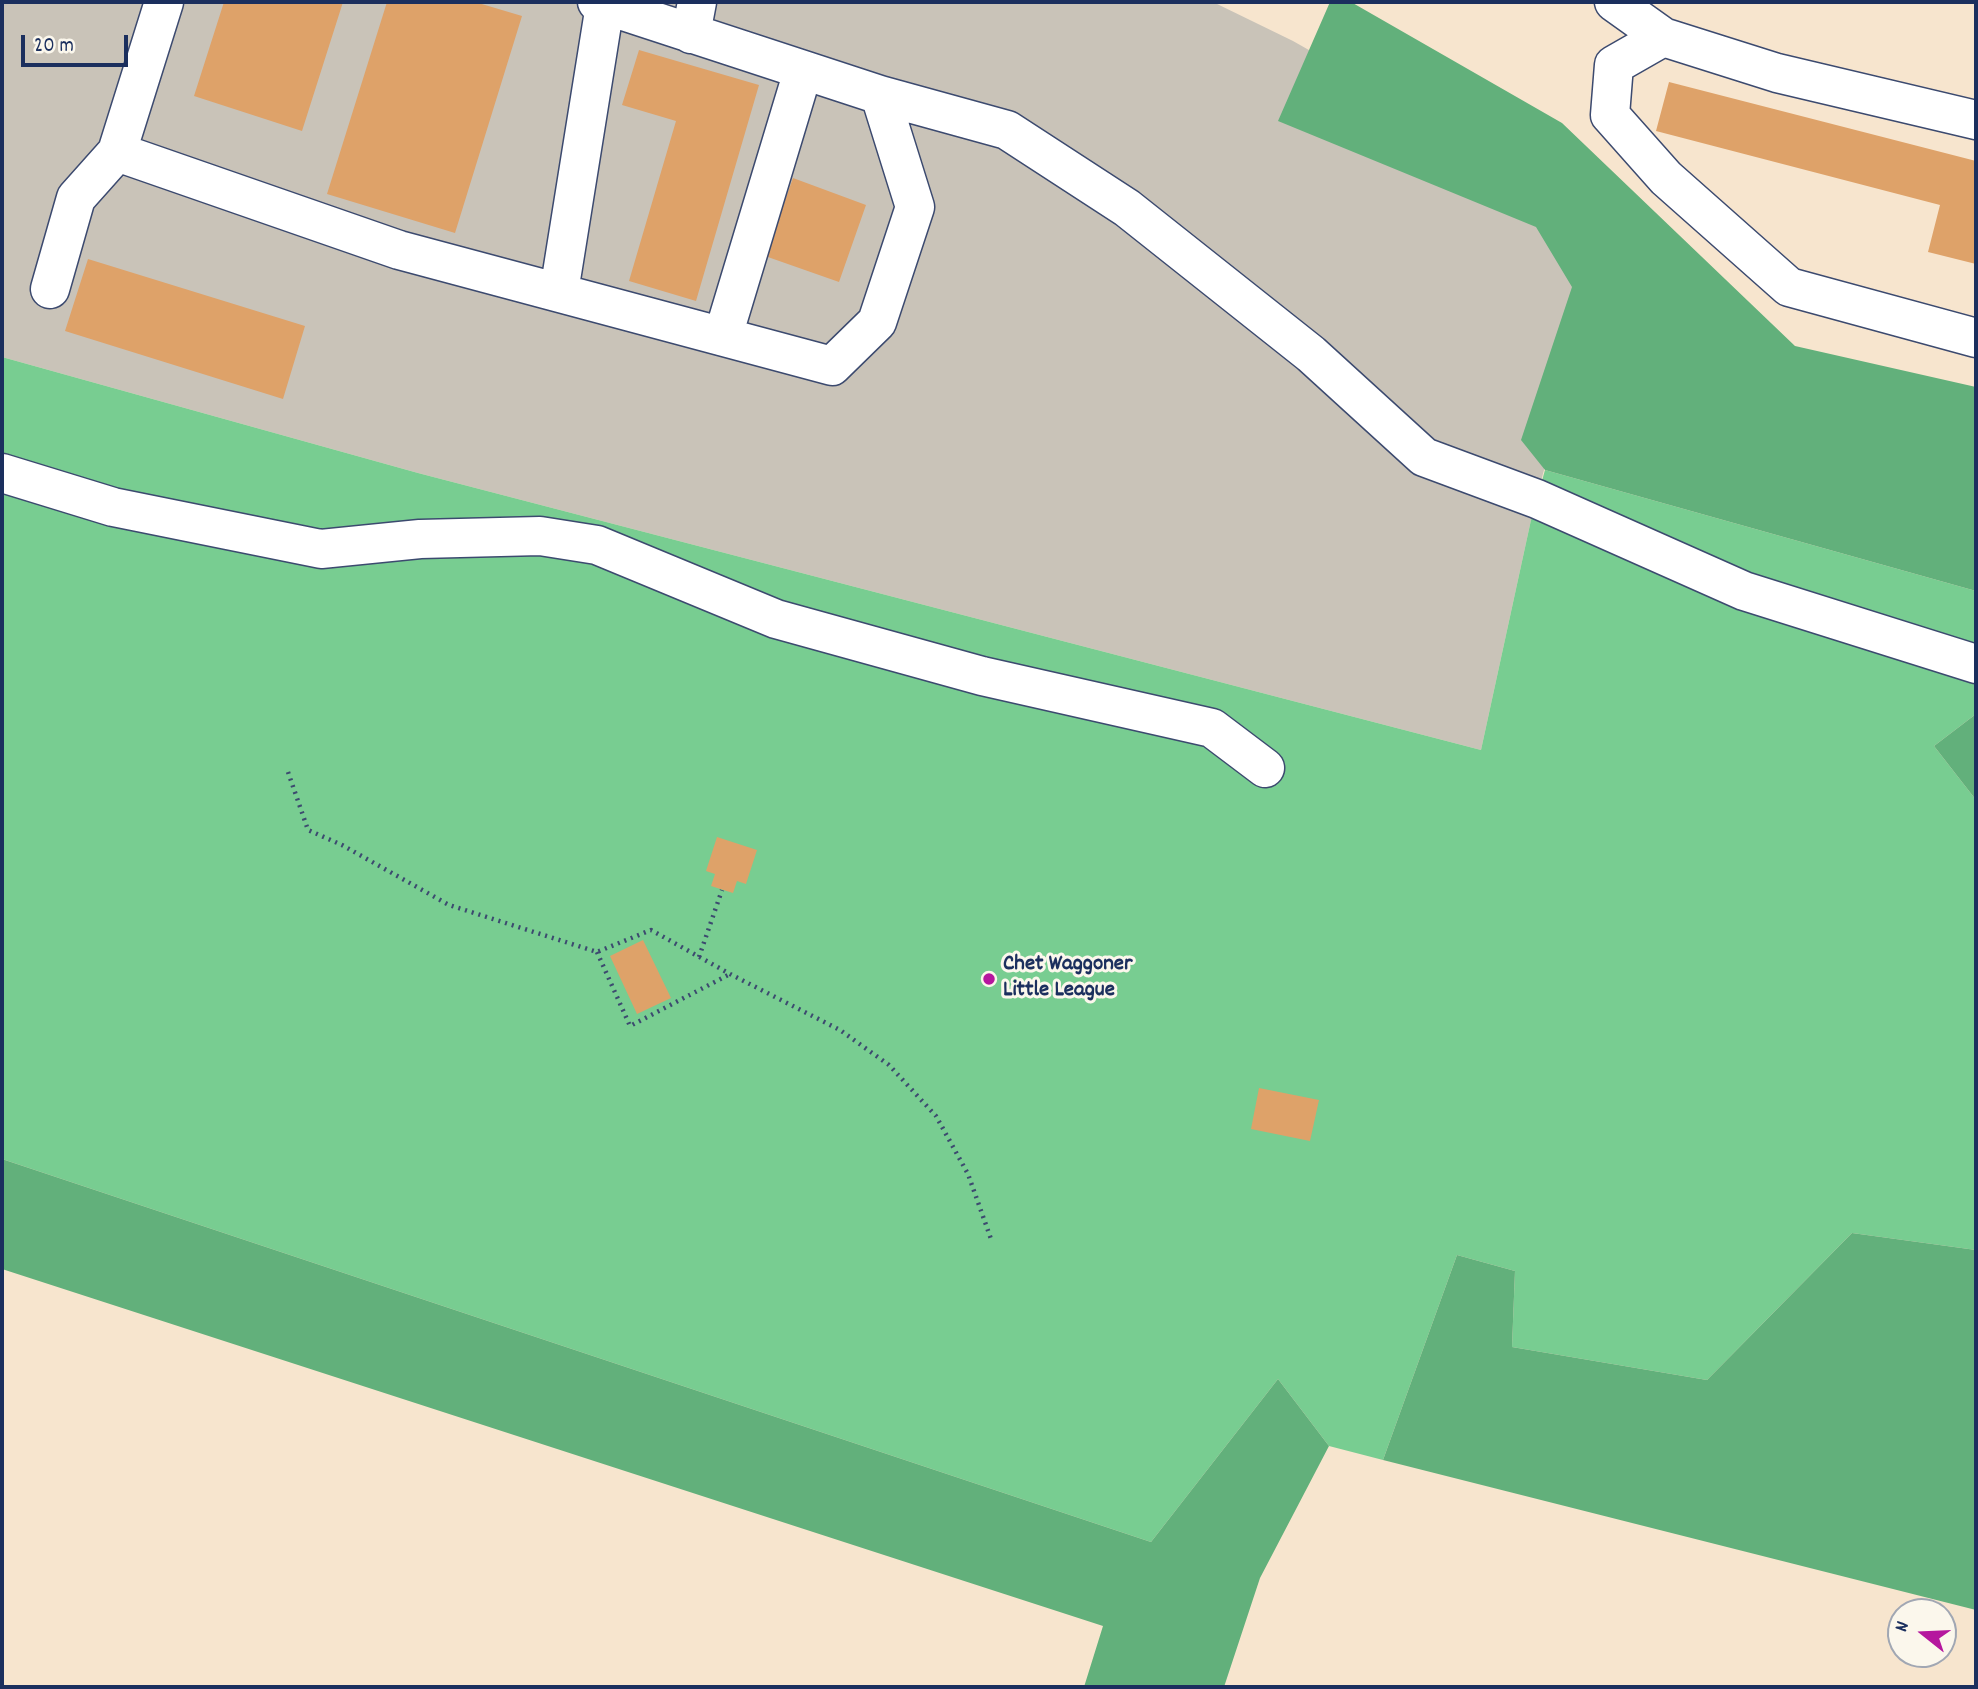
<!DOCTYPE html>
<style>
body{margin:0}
#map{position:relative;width:1978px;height:1689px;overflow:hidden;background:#f7e5ce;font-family:Dekko,sans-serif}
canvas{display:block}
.frame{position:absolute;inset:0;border:4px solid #1b2f5e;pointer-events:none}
.north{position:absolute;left:1887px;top:1598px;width:70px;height:70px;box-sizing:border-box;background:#fbf7ec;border:2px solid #a1a7b3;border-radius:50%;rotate:288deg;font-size:19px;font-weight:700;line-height:28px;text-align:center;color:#1b2f5e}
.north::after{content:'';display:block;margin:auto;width:24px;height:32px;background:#b5179e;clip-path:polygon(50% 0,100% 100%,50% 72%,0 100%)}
.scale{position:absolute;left:21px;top:35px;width:107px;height:32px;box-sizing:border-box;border:4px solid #1b2f5e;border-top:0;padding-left:9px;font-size:21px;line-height:24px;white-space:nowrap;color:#1b2f5e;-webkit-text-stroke:5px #fbf7ec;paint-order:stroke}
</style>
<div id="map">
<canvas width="1978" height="1689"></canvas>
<div class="frame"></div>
<div class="north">N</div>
<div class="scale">20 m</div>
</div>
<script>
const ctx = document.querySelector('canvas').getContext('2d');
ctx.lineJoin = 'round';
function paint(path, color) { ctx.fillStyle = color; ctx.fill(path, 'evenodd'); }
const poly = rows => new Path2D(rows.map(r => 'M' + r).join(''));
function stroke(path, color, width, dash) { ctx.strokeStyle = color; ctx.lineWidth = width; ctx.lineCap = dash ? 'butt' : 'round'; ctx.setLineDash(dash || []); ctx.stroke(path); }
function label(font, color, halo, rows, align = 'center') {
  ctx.font = font + ' Dekko,sans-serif'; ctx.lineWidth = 6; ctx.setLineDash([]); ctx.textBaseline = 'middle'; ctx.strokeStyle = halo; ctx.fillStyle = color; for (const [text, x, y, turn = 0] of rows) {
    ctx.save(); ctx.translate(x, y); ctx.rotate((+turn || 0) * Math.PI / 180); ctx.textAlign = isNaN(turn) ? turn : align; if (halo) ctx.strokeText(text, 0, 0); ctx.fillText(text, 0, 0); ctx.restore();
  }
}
paint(poly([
 [2,2,1213,2,1293,41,1427,117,1604,238,1531,520,1481,750,418,473,2,357]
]), '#c9c3b8');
paint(poly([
 [2,357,418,473,1481,750,1531,520,1545,470,1976,591,1976,714,1934,746,1976,800,1976,1250,1852,1233,1707,1380,1512,1347,1515,1271,1457,1255,1383,1460,1329,1446,1278,1379,1151,1542,2,1159]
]), '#78cd91');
paint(poly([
 [1330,2,1351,2,1562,123,1795,346,1976,387,1976,591,1545,470,1521,440,1572,287,1536,227,1278,121],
 [1976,714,1976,800,1934,746],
 [2,1159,1151,1542,1278,1379,1329,1446,1260,1578,1224,1687,1084,1687,1103,1626,2,1269],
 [1852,1233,1976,1250,1976,1610,1383,1460,1457,1255,1515,1271,1512,1347,1707,1380]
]), '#62b07b');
paint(poly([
 [224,2,343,2,302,131,194,96],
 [387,2,475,2,522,16,455,233,327,194],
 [639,50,759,85,696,301,629,281,676,121,622,105],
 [1669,82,1976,161,1976,264,1928,252,1940,205,1656,131],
 [793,178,866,205,839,282,765,256],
 [88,259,305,326,283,399,65,331],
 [717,837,757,850,746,884,737,881,733,893,711,886,715,874,706,871],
 [643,940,671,998,637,1014,610,956],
 [1259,1088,1319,1100,1310,1141,1251,1129]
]), '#dea269');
const minor = poly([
 [164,2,117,152,399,250,832,366,877,322,915,207,880,95],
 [1614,2,1663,37,1777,73,1976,120],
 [605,5,880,95,1007,130,1127,208,1311,354,1424,457,1537,499,1744,591,1976,664],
 [691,34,697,2],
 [1663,37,1614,65,1610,115,1666,178,1789,287,1976,338],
 [50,289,76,198,117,152],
 [559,292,605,5,597,2],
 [723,336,803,71],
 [2,473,113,507,321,549,420,539,540,536,597,545,776,619,982,676,1212,728,1265,768]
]);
stroke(minor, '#3c4a6f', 41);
stroke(poly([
 [288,772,308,830,342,845,449,905,597,952,651,930,730,974,840,1030,889,1065,936,1116,968,1174,991,1239],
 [597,952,630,1026,730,974],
 [699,957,722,890]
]), '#3c4a6f', 4.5, [2, 5]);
stroke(minor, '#fff', 38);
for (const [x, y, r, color] of [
 [989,979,7,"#b5179e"]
]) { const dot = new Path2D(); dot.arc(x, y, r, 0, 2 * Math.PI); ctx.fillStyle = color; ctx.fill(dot); stroke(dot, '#fbf7ec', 2.5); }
label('bold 23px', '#1b2f5e', '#fbf7ec', [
 ["Chet Waggoner",1003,966],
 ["Little League",1003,992]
], 'left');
</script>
